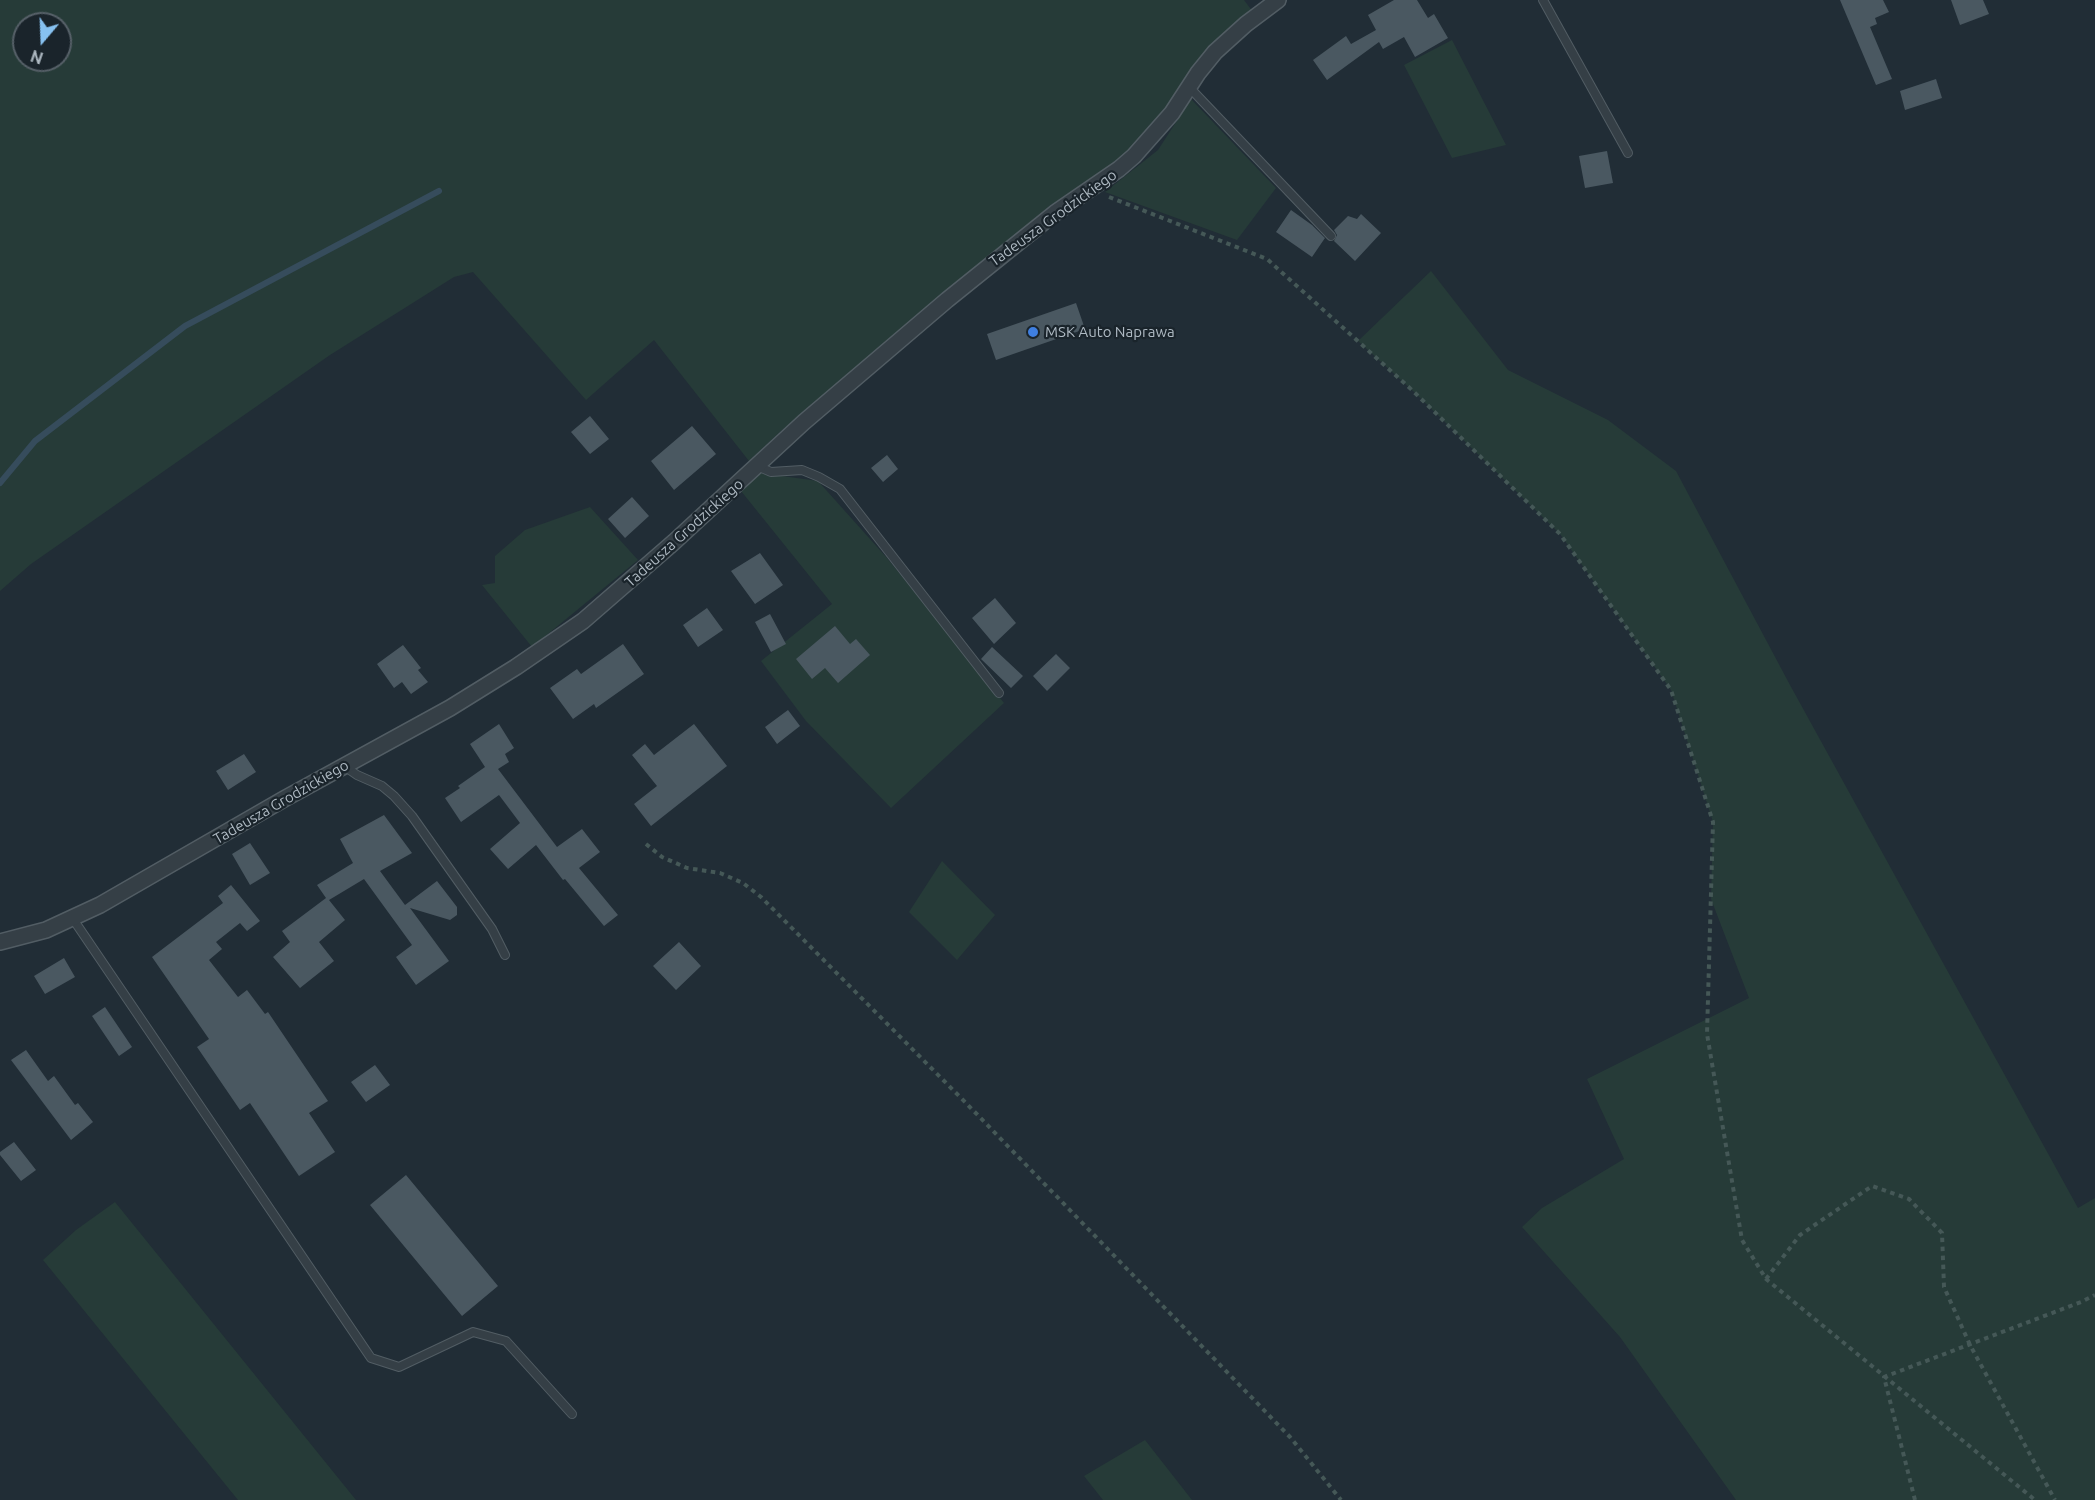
<!DOCTYPE html>
<style>
body{margin:0}
#map{position:relative;width:2095px;height:1500px;overflow:hidden;background:#212d36;font-family:Ubuntu,sans-serif}
canvas{display:block}
.north{position:absolute;left:12px;top:12px;width:60px;height:60px;box-sizing:border-box;background:#1a242b;border:2px solid #566068;border-radius:50%;rotate:199deg;font-size:16px;font-weight:700;line-height:24px;text-align:center;color:#afbac3}
.north::after{content:'';display:block;margin:auto;width:21px;height:27px;background:#87c1f0;clip-path:polygon(50% 0,100% 100%,50% 72%,0 100%)}
</style>
<div id="map">
<canvas width="2095" height="1500"></canvas>
<div class="north">N</div>
</div>
<script>
const ctx = document.querySelector('canvas').getContext('2d');
ctx.lineJoin = 'round';
function paint(path, color) { ctx.fillStyle = color; ctx.fill(path, 'evenodd'); }
const poly = rows => new Path2D(rows.map(r => 'M' + r).join(''));
function stroke(path, color, width, dash) { ctx.strokeStyle = color; ctx.lineWidth = width; ctx.lineCap = dash ? 'butt' : 'round'; ctx.setLineDash(dash || []); ctx.stroke(path); }
function label(font, color, halo, rows, align = 'center') {
  ctx.font = font + ' Ubuntu,sans-serif'; ctx.lineWidth = 4.5; ctx.setLineDash([]); ctx.textBaseline = 'middle'; ctx.strokeStyle = halo; ctx.fillStyle = color; for (const [text, x, y, turn = 0] of rows) {
    ctx.save(); ctx.translate(x, y); ctx.rotate((+turn || 0) * Math.PI / 180); ctx.textAlign = isNaN(turn) ? turn : align; if (halo) ctx.strokeText(text, 0, 0); ctx.fillText(text, 0, 0); ctx.restore();
  }
}
paint(poly([
 [0,0,1244,0,1256,16,1134,156,1055,213,1052,204,781,431,749,461,654,340,586,400,473,272,454,277,330,355,31,564,0,591],
 [24,24,60,24,60,60,24,60],
 [1452,40,1506,145,1452,158,1404,65],
 [1191,99,1276,188,1237,240,1105,192,1158,150],
 [1431,271,1508,370,1608,420,1676,471,1790,685,2078,1208,2095,1198,2095,1500,1736,1500,1620,1337,1522,1227,1542,1208,1624,1159,1587,1079,1749,998,1711,899,1713,822,1671,690,1560,534,1413,391,1358,341],
 [761,473,818,481,887,558,1004,703,891,808,806,721,761,661,832,604,741,491],
 [590,507,638,560,532,647,482,585,495,583,495,556,525,530],
 [942,861,995,915,957,960,909,912],
 [115,1202,356,1500,238,1500,43,1260,76,1230],
 [1145,1440,1192,1500,1103,1500,1084,1476]
]), '#263b38');
stroke(poly([
 [0,483,35,441,185,326,439,191]
]), '#364c5c', 6);
paint(poly([
 [1394,0,1417,0,1428,18,1434,14,1448,38,1415,57,1404,37,1383,49,1379,42,1327,80,1313,60,1346,36,1351,44,1376,30,1368,15],
 [1840,0,1883,0,1889,12,1875,18,1877,24,1870,27,1892,79,1876,85],
 [1951,0,1983,0,1989,14,1960,25],
 [1936,79,1942,98,1905,110,1900,91],
 [1607,151,1613,183,1585,188,1579,156],
 [1291,210,1312,225,1325,238,1312,257,1276,232],
 [1361,214,1381,233,1355,261,1334,241,1337,235,1334,230,1348,216,1357,219],
 [1076,303,1085,329,996,360,987,334],
 [590,416,609,439,590,454,571,432],
 [692,426,716,454,674,490,651,461],
 [887,455,898,469,883,482,871,468],
 [632,497,649,516,625,538,608,519],
 [760,553,783,585,755,604,731,571],
 [995,598,1016,623,994,644,972,618],
 [707,608,723,630,698,647,683,625],
 [770,614,786,644,771,652,755,622],
 [835,626,850,644,856,639,870,655,838,683,825,668,812,679,796,659],
 [623,644,644,674,596,708,594,704,573,719,550,688,577,669,581,674],
 [403,645,421,668,418,670,428,682,411,694,402,682,394,688,377,664],
 [992,647,1023,676,1011,688,981,659],
 [1056,654,1070,668,1047,691,1033,676],
 [788,710,800,726,777,744,765,727],
 [499,724,514,748,505,754,509,762,498,769,557,847,582,829,600,852,579,868,618,915,604,926,565,879,563,880,536,845,508,869,490,849,520,823,499,795,461,822,445,798,460,788,458,786,485,767,470,744],
 [694,724,727,766,651,826,634,804,657,786,632,755,645,744,654,755],
 [244,754,256,772,228,790,216,771],
 [384,815,412,853,380,871,405,905,437,881,457,907,457,915,450,920,410,908,449,961,416,985,396,957,412,945,364,879,329,900,345,920,319,942,334,961,300,988,273,957,290,942,282,931,326,898,317,885,353,863,340,839],
 [250,843,270,873,250,885,232,854],
 [231,885,260,921,247,931,240,923,216,942,222,949,209,960,238,997,247,990,265,1014,268,1012,328,1101,309,1113,335,1152,299,1176,250,1103,240,1110,197,1047,209,1039,152,957,223,903,218,896],
 [679,942,701,966,676,990,653,966],
 [64,958,75,977,45,994,34,976],
 [105,1007,132,1047,119,1056,92,1016],
 [26,1050,48,1081,54,1076,75,1105,78,1103,93,1122,71,1140,11,1060],
 [375,1065,390,1085,366,1102,351,1082],
 [14,1142,36,1170,21,1181,0,1155,0,1152],
 [406,1175,498,1286,462,1316,370,1205]
]), '#4a5861');
const service = poly([
 [1543,0,1628,153],
 [1189,87,1331,236],
 [757,466,771,472,802,470,819,477,840,489,999,693],
 [344,766,357,775,382,786,394,796,412,816,492,929,505,955],
 [73,919,371,1358,399,1367,473,1332,506,1341,572,1414]
]);
const minor = poly([
 [0,942,46,930,100,905,284,799,450,708,516,667,583,621,674,542,804,422,947,300,1055,213,1119,169,1134,156,1172,113,1198,73,1215,52,1246,24,1278,0]
]);
stroke(service, '#525d64', 10);
stroke(minor, '#525d64', 18);
stroke(poly([
 [1109,197,1267,259,1413,391,1560,534,1671,690,1713,822,1707,1034,1742,1240,1766,1279,2035,1500],
 [646,844,662,857,687,868,720,873,743,883,761,897,966,1103,1290,1437,1341,1500],
 [1766,1279,1800,1235,1872,1186,1909,1199,1942,1233,1944,1287,1970,1345,2055,1500],
 [1915,1500,1884,1377,2081,1302,2095,1295]
]), '#455857', 4, [4.5, 4.5]);
stroke(service, '#353f46', 8);
stroke(minor, '#353f46', 15);
for (const [x, y, r, color] of [
 [1033,332,6,"#3f7fe0"]
]) { const dot = new Path2D(); dot.arc(x, y, r, 0, 2 * Math.PI); ctx.fillStyle = color; ctx.fill(dot); stroke(dot, '#1a242b', 2); }
label('15px', '#afbac3', '#1a242b', [
 ["Tadeusza Grodzickiego",1053,218,-36],
 ["Tadeusza Grodzickiego",684,533,-42],
 ["Tadeusza Grodzickiego",281,802,-30]
]);
label('15px', '#afbac3', '#1a242b', [
 ["MSK Auto Naprawa",1045,332]
], 'left');
</script>
